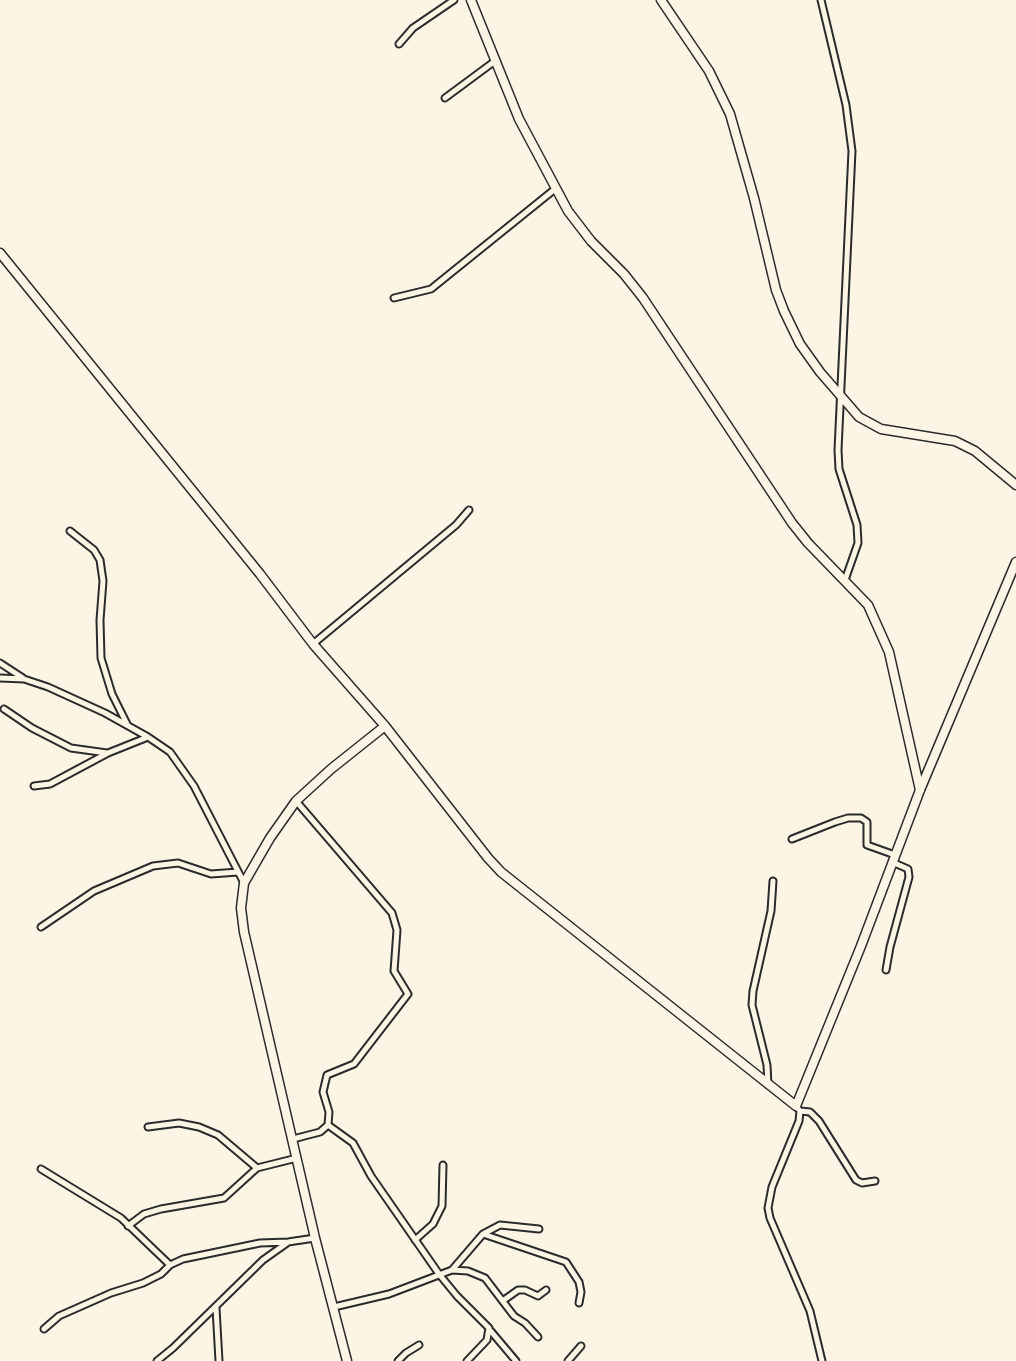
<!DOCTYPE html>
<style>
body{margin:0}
canvas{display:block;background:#fcf5e5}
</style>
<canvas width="1016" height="1361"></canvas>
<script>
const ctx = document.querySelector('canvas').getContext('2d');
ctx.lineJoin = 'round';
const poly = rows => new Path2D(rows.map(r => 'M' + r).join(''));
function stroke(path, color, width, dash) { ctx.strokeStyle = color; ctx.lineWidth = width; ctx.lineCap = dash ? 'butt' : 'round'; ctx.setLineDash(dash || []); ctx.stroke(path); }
const street = poly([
 [821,0,846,105,852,151,838,450,839,469,857,525,858,543,845,580],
 [399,44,413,28,454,0],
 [445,98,495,61],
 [394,298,431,289,555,189],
 [70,531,94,550,100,560,103,581,100,620,101,658,112,694,128,726],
 [313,644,456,525,469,510],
 [0,663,23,678],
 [0,678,24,679,48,687,105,713,148,737,170,752,194,786,244,883],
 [4,709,32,728,71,748,107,753],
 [34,786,50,784,108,753,148,737],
 [792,839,835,822,848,818,861,818,867,822,867,845,895,855],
 [41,927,94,891,153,866,178,863,211,874,238,872],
 [886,970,890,947,909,877,908,869,892,862],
 [768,1085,767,1065,752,1005,753,991,771,911,773,881],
 [796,1106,800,1111,799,1121,772,1187,768,1208,770,1218,810,1311,822,1361],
 [800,1111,810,1112,819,1121,856,1180,862,1183,875,1181],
 [328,1125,353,1143,371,1176,439,1274,457,1296,489,1328,487,1340,467,1361],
 [148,1127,179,1123,199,1127,218,1135,257,1168],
 [293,1139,320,1132,328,1125,329,1112,323,1092,327,1075,354,1064,408,994,394,971,397,930,392,913,296,801],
 [41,1169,121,1218,170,1265],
 [128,1226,144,1214,161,1209,224,1198,257,1168,297,1158],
 [483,1234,500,1225,539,1229],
 [415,1240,433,1224,442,1206,443,1165],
 [452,1270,468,1271,485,1278,514,1316,525,1323,538,1337],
 [504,1300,518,1290,525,1290,538,1296,546,1290],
 [334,1307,389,1294,452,1270,483,1234,566,1262,579,1282,581,1292,579,1303],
 [216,1308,219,1361],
 [44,1329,59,1316,111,1293,143,1283,161,1274,170,1265,183,1259,260,1243,288,1242,315,1238],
 [489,1329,516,1361],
 [157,1361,173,1348,263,1260,287,1243],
 [398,1361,406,1353,419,1345],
 [568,1361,581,1346]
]);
const secondary = poly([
 [471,0,519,119,568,211,591,241,624,274,643,298,792,523,808,543,868,605,889,652,920,790],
 [661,0,709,71,730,114,754,198,776,290,784,311,800,344,820,372,859,417,881,429,955,441,975,451,1016,485],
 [0,253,260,574,313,644,385,726],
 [347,1361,315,1238,244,932,241,908,244,883,270,838,296,801,331,769,385,726,488,858,501,872,796,1106,861,946,920,790,1016,562]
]);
stroke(street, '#2b2b2b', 9);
stroke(secondary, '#2b2b2b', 11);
stroke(street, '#fcf5e5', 5);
stroke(secondary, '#fcf5e5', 8);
</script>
